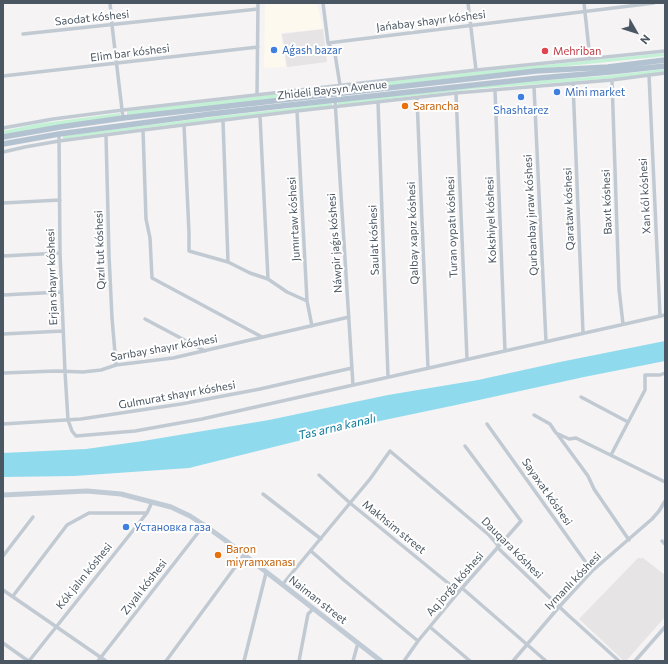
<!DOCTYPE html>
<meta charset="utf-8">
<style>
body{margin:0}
#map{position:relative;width:668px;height:664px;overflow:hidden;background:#f5f3f3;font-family:Commissioner,sans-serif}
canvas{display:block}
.frame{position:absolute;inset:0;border:4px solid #4a5661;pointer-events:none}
.north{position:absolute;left:616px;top:12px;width:40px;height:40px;-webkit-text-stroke:3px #fff;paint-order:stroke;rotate:129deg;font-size:11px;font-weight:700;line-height:16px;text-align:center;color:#4a5661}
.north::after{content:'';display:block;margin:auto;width:14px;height:18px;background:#4a5661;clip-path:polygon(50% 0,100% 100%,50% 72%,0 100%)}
</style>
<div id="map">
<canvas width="668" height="664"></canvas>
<div class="frame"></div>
<div class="north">N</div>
</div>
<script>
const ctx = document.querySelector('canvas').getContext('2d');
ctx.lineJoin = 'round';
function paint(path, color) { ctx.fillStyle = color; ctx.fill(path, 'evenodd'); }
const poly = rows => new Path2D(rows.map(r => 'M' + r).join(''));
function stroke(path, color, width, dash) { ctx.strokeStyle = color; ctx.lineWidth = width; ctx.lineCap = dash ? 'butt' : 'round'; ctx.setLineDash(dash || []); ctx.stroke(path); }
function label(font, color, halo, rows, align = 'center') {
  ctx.font = font + ' Commissioner,sans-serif'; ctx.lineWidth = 4; ctx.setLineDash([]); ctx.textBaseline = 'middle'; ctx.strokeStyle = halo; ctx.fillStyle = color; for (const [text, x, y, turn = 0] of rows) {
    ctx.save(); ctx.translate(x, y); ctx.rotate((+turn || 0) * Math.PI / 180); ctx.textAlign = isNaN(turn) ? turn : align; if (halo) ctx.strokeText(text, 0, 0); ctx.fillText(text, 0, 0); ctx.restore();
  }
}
paint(poly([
 [265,3,317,3,323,29,281,33,286,67,264,68]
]), '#fdf9ef');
paint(poly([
 [323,29,327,62,287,67,282,34],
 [638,558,643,558,665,575,665,617,626,661,624,661,579,619]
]), '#e6e4e5');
paint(poly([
 [665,53,665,56,471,76,127,116,127,111,472,72],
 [665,69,665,72,617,78,473,89,338,105,338,102,533,81,604,76],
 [332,102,332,106,136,129,63,139,63,136,219,116,284,109],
 [120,113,120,116,33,129,3,135,3,131,36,124]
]), '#c3f1d5');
paint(poly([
 [665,341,665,361,584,377,456,405,370,423,189,468,74,476,3,477,3,453,86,449,143,441,269,420,388,395,478,380,560,362]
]), '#90daee');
stroke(poly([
 [110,3,112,25,123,118],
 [323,3,328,43,335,54,340,85],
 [468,3,476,70],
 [584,3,590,59],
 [23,34,258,9],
 [328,43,654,3],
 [649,75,660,316],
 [3,76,258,47],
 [612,80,619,289,623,324],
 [573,83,583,333],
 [534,87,546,342],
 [495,90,505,351],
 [456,93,467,359],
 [257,95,258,3],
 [417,98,428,368],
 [335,100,353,385],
 [378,102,388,377],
 [297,111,307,301,312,326],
 [260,116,268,279],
 [223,121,228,262],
 [184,125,189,233,189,251,228,262,250,273,268,279,287,292,307,301],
 [3,128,53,119,123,110,476,70,665,51],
 [143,130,146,219,150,238,152,278,262,337],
 [59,134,60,253,65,372,68,420,72,431,76,436,135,431,202,419,665,315],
 [106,135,109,255,112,318,116,365],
 [3,152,25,147,59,141,143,130,297,111,456,93,612,80,665,73],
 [3,203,60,200],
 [3,256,60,253],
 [3,295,61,292],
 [145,319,205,351],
 [3,334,63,331],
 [3,373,56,371,83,372,101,370,116,365,173,358,349,317],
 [581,397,628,422],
 [534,415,550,424,556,433,569,439,576,438,665,482],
 [3,424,81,419,181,404,260,389,352,368],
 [487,424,592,571],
 [558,435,588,476,594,489,629,540],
 [611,455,645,390,645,375,660,375,665,373],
 [319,475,350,503,459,592],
 [263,494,321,539],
 [662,541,665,544],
 [311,551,345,581,418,641],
 [3,556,33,517],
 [282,585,370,479,390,451,489,535,497,544,498,548,568,615,619,661],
 [462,588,546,661],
 [3,590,106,661],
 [13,596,67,525,89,513,147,513],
 [430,627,470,661],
 [3,643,24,658,29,661],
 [29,661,147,513,152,502],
 [98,661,204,525],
 [166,661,244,555],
 [244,661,266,573],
 [299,661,308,614,313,609],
 [353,661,358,643],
 [404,661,418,641,462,588,521,521,465,446],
 [513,661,559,607,592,571,652,519,659,511,665,501],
 [635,661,665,627]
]), '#c1cad2', 3.5);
stroke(poly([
 [3,495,87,491,121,494,171,507,190,516,204,525,225,540,381,661]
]), '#c1cbd6', 5);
stroke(poly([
 [3,137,60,127,123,118,476,78,536,71,608,67,665,60],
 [3,144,59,134,210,114,335,100,539,78,610,72,665,66]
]), '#b3c2d1', 5.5);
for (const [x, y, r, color] of [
 [274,50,4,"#3f7fe0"],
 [545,51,4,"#e0444e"],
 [557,92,4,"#3f7fe0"],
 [521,97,4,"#3f7fe0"],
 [405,106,4,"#e8710a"],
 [126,527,4,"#3f7fe0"],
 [218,555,4,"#e8710a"]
]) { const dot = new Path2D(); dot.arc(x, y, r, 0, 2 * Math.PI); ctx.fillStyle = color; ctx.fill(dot); stroke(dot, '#fff', 1.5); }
label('11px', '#4a5661', '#fff', [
 ["Saodat kóshesi",92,18,-6],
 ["Jańabay shayır kóshesi",431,21,-7],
 ["Elim bar kóshesi",130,53,-7],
 ["Zhideli Baysyn Avenue",332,90,-6],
 ["Xan kól kóshesi",645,196,-93],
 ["Baxıt kóshesi",607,202,-92],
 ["Qarataw kóshesi",569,209,-92],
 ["Qurbanbay jıraw kóshesi",531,215,-93],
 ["Jumırtaw kóshesi",294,219,-93],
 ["Kokshiyel kóshesi",491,220,-92],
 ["Turan oypatı kóshesi",452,227,-92],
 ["Qalbay xapız kóshesi",413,233,-92],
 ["Saulat kóshesi",374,240,-92],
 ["Náwpir jaǵıs kóshesi",335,243,-94],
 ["Qızıl tut kóshesi",100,250,-92],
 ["Erjan shayır kóshesi",52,277,-92],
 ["Sarıbay shayır kóshesi",164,348,-10],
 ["Gulmurat shayır kóshesi",177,395,-10],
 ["Sayaxat kóshesi",547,492,55],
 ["Makhsim street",394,527,39],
 ["Dauqara kóshesi",512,548,45],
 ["Kók jalın kóshesi",84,576,-51],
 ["Iymanlı kóshesi",573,581,-46],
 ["Aq jorǵa kóshesi",455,584,-49],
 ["Zıyalı kóshesi",144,587,-52],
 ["Naiman street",318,600,38]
]);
label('11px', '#366cbe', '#fff', [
 ["Aǵash bazar",282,50],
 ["Mini market",565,92],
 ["Shashtarez",521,110,"center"],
 ["Установка газа",134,527]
], 'left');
label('11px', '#be3a42', '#fff', [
 ["Mehriban",553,51]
], 'left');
label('11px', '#c56008', '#fff', [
 ["Sarancha",413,106],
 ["Baron",226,549],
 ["miyramxanası",226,562]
], 'left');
label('italic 12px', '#0c7c9b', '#fff', [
 ["Tas arna kanalı",337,427,-13]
]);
</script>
